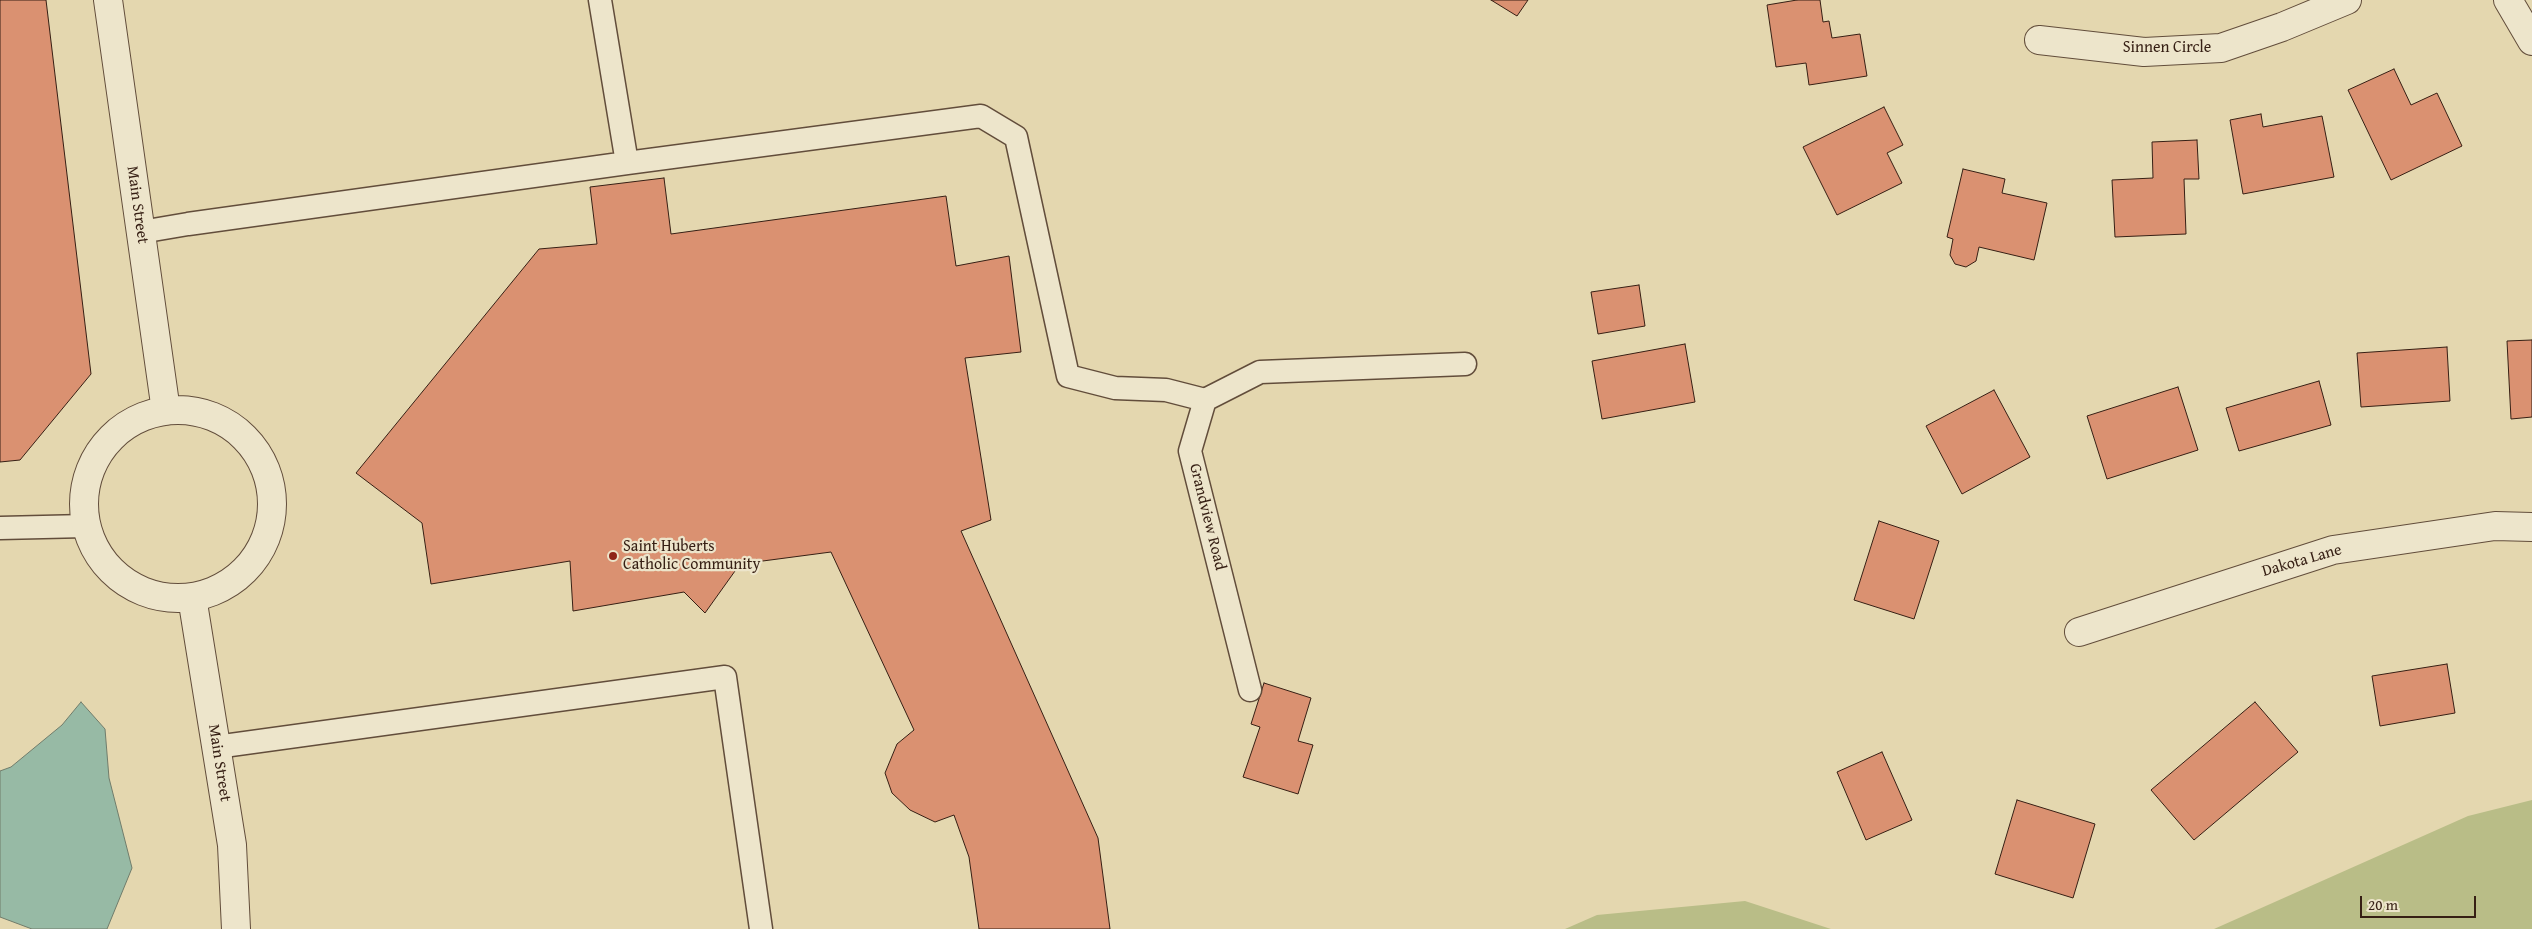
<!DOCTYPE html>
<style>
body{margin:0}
#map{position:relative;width:2532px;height:929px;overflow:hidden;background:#e4d7af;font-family:"Gentium Book Plus",serif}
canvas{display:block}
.scale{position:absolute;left:2360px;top:896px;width:116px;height:22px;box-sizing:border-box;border:2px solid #361f14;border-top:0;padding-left:6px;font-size:15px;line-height:18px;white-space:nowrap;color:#361f14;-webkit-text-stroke:4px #ede5cb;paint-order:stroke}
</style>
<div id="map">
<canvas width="2532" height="929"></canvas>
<div class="scale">20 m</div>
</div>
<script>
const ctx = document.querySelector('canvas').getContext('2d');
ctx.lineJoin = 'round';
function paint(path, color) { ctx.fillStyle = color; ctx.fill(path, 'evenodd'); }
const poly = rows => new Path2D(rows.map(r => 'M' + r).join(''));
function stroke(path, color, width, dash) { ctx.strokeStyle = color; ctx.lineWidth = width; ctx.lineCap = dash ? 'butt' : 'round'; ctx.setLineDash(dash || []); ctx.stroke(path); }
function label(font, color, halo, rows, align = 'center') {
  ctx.font = font + ' "Gentium Book Plus",serif'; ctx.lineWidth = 4.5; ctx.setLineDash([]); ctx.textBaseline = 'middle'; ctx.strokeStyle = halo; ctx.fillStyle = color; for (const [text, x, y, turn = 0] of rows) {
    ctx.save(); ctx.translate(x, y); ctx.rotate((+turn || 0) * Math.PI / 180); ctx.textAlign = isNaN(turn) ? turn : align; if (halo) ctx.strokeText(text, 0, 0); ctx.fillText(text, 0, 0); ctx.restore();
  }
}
paint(poly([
 [2532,800,2532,929,2214,929,2468,816],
 [1745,901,1831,929,1565,929,1597,915]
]), '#b9bd87');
const water = poly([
 [81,702,105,729,109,778,132,868,107,929,32,929,0,917,0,771,11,767,62,725,81,702]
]);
paint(water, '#97baa5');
stroke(water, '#707c6b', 1);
const building = poly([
 [0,0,46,0,91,374,20,460,0,462,0,0],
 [1491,0,1528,0,1517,16,1491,0],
 [1797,0,1820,0,1823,22,1829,21,1832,38,1860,34,1867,76,1809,85,1806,63,1776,67,1767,5,1797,0],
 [2394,69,2411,105,2437,93,2462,146,2391,180,2348,90,2394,69],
 [1884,107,1903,145,1887,153,1902,183,1837,215,1803,147,1884,107],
 [2261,114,2263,127,2322,116,2334,177,2243,194,2230,120,2261,114],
 [2197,140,2199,179,2184,179,2186,234,2115,237,2112,180,2153,178,2152,142,2197,140],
 [1963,169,2005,179,2002,193,2047,203,2034,260,1979,247,1976,261,1966,267,1955,264,1950,255,1953,239,1947,237,1963,169],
 [664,178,671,234,946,196,956,266,1009,256,1021,352,965,358,991,520,961,531,1098,838,1110,929,979,929,969,857,954,815,935,822,910,810,892,793,885,773,897,744,914,730,831,552,740,564,705,613,684,592,573,611,570,561,431,584,422,523,356,473,539,249,597,244,590,187,664,178],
 [1639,285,1645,326,1598,334,1591,292,1639,285],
 [2532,340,2532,417,2511,419,2507,341,2532,340],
 [1685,344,1695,402,1602,419,1592,361,1685,344],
 [2447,347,2450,401,2361,407,2357,353,2447,347],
 [2319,381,2331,425,2239,451,2226,408,2319,381],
 [2178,387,2198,450,2107,479,2087,416,2178,387],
 [1994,390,2030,457,1962,494,1926,426,1994,390],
 [1879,521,1939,541,1914,619,1854,600,1879,521],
 [2447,664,2455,713,2380,726,2372,676,2447,664],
 [1264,683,1311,698,1298,741,1313,745,1298,794,1243,777,1260,727,1251,724,1264,683],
 [2255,702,2298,752,2194,840,2151,790,2255,702],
 [1882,752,1912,820,1866,840,1837,772,1882,752],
 [2017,800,2095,824,2073,898,1995,874,2017,800]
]);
paint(building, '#da9171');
stroke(building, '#361f14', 1);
const lane = poly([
 [627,163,981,116,1016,137,1068,376,1115,388,1166,390,1205,400],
 [141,232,188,224,627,163,600,0],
 [0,528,86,526],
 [1250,690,1190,451,1205,400,1260,372,1465,364],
 [216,747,725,677,761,929]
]);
const street = poly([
 [108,0,166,411],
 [2508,0,2532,41],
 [2039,40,2144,52,2221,48,2282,27,2347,0],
 '84 504a94 94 0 1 1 188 0a94 94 0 1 1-188 0Z',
 [192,597,232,845,236,929],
 [2079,632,2333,550,2495,526,2532,527]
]);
stroke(lane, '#624d3b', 25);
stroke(street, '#624d3b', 30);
stroke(lane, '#ede5cb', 22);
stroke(street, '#ede5cb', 28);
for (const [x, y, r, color] of [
 [613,556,5,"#8f2418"]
]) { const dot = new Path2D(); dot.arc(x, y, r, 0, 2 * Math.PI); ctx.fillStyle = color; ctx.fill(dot); stroke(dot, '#ede5cb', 2); }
label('16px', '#361f14', '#ede5cb', [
 ["Sinnen Circle",2167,48],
 ["Main Street",137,205,82],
 ["Grandview Road",1207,517,76],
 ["Dakota Lane",2302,561,-16],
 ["Main Street",219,763,81]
]);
label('16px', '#361f14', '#ede5cb', [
 ["Saint Huberts",623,547],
 ["Catholic Community",623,565]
], 'left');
</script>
